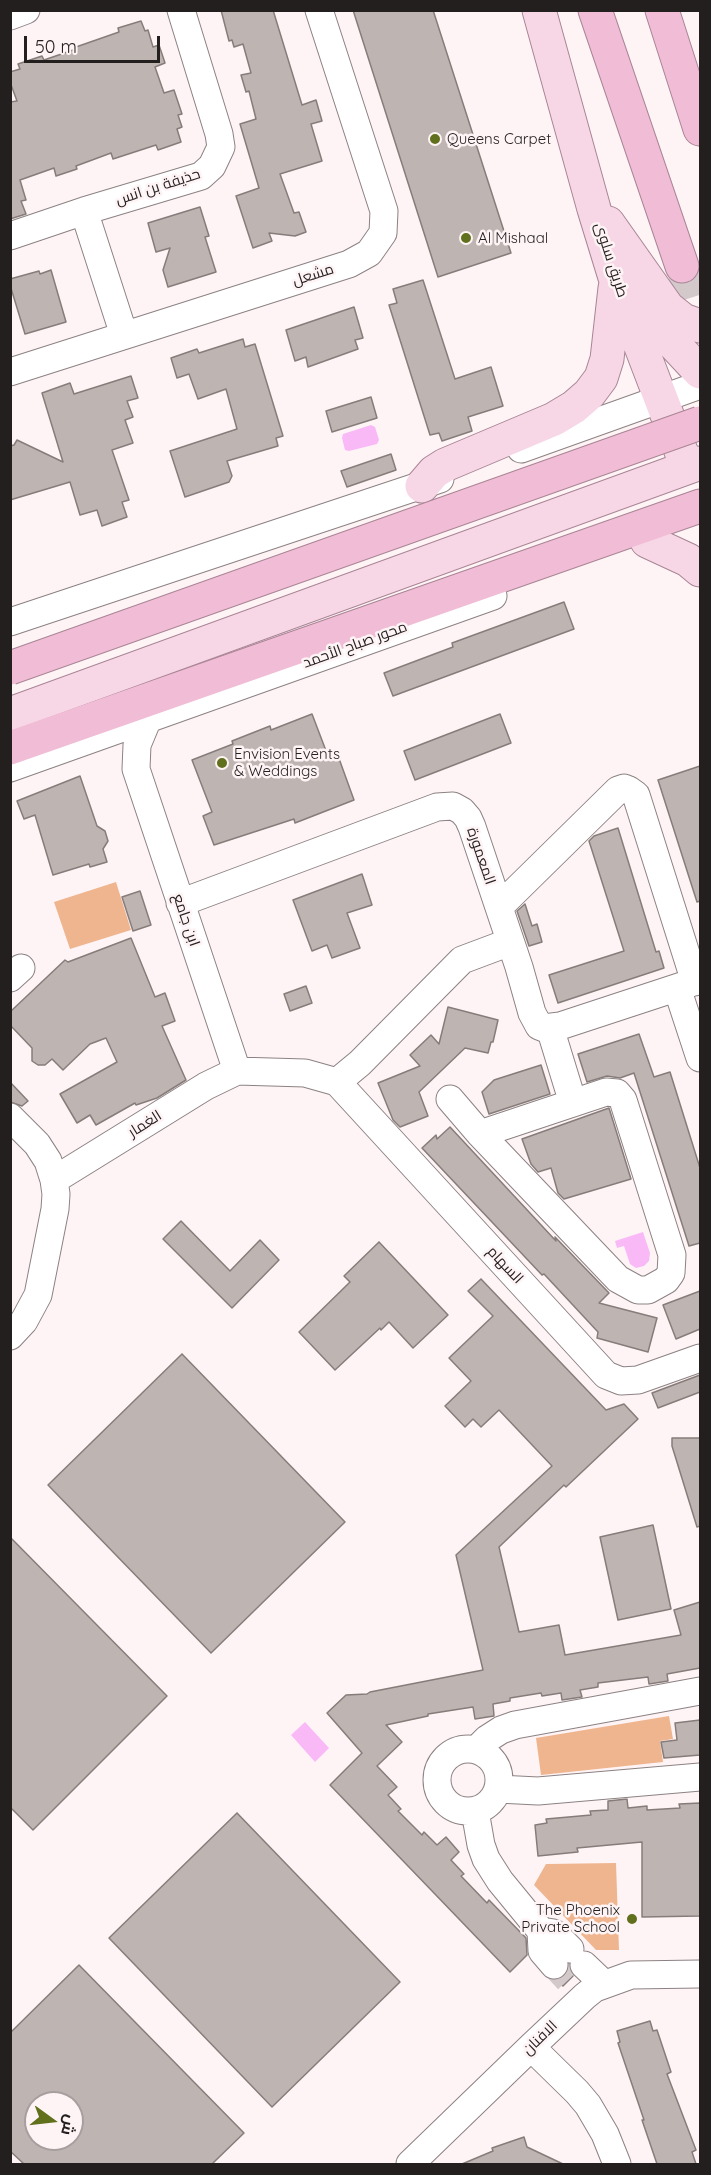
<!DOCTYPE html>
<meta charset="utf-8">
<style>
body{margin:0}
#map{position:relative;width:711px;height:2175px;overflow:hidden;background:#fff4f5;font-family:Quicksand,Cairo,sans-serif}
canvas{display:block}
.frame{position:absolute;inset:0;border:12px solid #231f1f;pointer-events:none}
.north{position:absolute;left:24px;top:2091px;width:60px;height:60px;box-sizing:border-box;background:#fff4f5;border:2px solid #a79f9f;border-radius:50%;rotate:105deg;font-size:16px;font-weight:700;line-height:24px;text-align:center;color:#231f1f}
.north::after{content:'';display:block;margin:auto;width:21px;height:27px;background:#61701c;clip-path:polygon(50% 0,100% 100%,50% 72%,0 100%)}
.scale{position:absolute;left:24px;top:36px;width:136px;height:27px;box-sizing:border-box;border:3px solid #231f1f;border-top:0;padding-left:8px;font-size:18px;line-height:21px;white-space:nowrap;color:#231f1f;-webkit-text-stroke:4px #fff4f5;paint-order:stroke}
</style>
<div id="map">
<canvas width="711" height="2175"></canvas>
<div class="frame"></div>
<div class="north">ش</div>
<div class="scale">50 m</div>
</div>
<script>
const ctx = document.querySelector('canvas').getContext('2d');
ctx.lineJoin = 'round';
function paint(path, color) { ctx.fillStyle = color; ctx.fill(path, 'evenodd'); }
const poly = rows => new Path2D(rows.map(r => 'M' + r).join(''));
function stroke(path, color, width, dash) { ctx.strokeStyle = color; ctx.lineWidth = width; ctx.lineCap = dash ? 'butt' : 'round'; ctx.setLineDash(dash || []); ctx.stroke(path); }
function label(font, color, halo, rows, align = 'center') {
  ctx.font = font + ' Quicksand,Cairo,sans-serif'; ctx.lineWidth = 5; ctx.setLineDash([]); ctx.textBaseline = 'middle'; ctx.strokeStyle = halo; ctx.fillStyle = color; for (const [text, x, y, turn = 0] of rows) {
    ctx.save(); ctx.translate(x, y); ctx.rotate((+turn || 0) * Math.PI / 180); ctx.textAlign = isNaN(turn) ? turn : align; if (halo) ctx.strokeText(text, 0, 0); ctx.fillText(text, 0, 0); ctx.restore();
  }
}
paint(poly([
 [116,882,131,930,70,949,54,902],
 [669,1716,673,1739,660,1741,663,1762,541,1775,536,1738],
 [616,1863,619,1950,596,1950,534,1885,546,1864]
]), '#efb58f');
paint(poly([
 [371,425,375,427,379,440,377,444,349,451,345,450,342,438,343,434],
 [643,1232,650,1253,649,1261,644,1266,636,1268,630,1264,624,1246,617,1248,615,1241],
 [305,1722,329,1748,315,1762,291,1735]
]), '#f9b9f7');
const building = poly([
 [221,10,273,10,302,105,316,100,322,121,311,124,322,161,280,174,294,213,299,212,306,232,295,236,269,233,272,241,253,248,236,196,259,188,240,124,256,119,249,91,246,92,241,75,251,73,243,44,234,47,232,40,229,41,221,10],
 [353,10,433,10,511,253,438,277,353,10],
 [141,21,145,31,148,30,153,47,159,45,165,63,155,67,164,93,174,90,182,114,178,115,182,127,177,129,181,142,158,150,156,145,113,159,111,153,76,166,77,169,56,176,54,168,20,180,26,200,21,201,26,214,10,219,10,102,17,101,10,82,10,72,20,69,18,64,42,56,44,60,76,49,76,47,119,32,118,28,141,21],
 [200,207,209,236,205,237,216,272,168,287,163,270,170,248,156,252,148,223,200,207],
 [51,270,66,322,25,334,10,285,10,279,39,271,40,274,51,270],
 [423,280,455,379,491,367,503,406,468,417,472,431,442,441,439,433,430,435,389,305,397,303,393,289,423,280],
 [354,307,363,338,355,340,358,349,308,367,306,357,295,361,286,330,354,307],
 [243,339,245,347,255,344,283,436,276,438,278,446,227,461,232,476,229,482,185,497,170,451,237,429,226,389,198,399,189,374,177,378,171,358,197,349,199,353,243,339],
 [131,376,138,398,127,401,133,417,125,420,133,443,112,450,129,500,122,502,127,517,102,526,97,510,80,515,70,482,10,500,10,446,14,445,17,440,63,462,42,393,70,383,74,394,131,376],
 [371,397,377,418,332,432,326,411,371,397],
 [391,454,396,470,347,487,341,471,391,454],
 [564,602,574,629,393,696,384,673,453,647,452,643,564,602],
 [312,714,328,756,337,753,354,800,295,823,294,819,214,845,203,816,212,812,192,760,233,744,232,741,270,726,271,730,312,714],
 [500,714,511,743,415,780,404,751,500,714],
 [700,766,700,901,697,902,658,780,700,766],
 [80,776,97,826,105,831,108,841,103,849,107,862,90,867,89,864,53,875,35,815,24,819,17,801,80,776],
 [618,828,656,952,659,951,664,968,558,1003,549,975,624,951,589,841,594,836,618,828],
 [362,874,372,905,347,913,360,948,332,958,327,945,312,951,293,900,362,874],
 [140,891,151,925,133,931,122,897,140,891],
 [525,904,532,926,537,924,542,942,529,946,517,911,525,904],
 [131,938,155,997,165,993,175,1021,162,1026,186,1080,157,1098,136,1105,135,1103,96,1125,90,1115,77,1123,60,1094,117,1062,106,1038,90,1044,63,1070,52,1059,45,1065,38,1065,32,1061,32,1048,10,1025,10,1012,65,960,68,962,131,938],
 [306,986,312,1003,290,1011,284,994,306,986],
 [448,1007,498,1020,493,1042,491,1042,488,1053,465,1048,419,1092,428,1116,400,1127,393,1120,378,1083,420,1066,410,1055,431,1035,439,1044,448,1007],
 [639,1034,654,1077,670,1072,700,1168,700,1243,689,1246,634,1073,620,1078,607,1076,587,1082,578,1054,639,1034],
 [541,1065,550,1094,489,1114,482,1092,494,1080,541,1065],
 [10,1082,28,1101,22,1106,10,1102,10,1082],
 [609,1108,631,1179,564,1199,558,1193,551,1168,538,1172,531,1164,522,1139,609,1108],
 [450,1127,556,1241,555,1237,609,1293,599,1303,657,1318,648,1352,597,1338,598,1332,544,1274,542,1275,422,1148,436,1135,437,1139,450,1127],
 [181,1221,230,1271,260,1240,279,1260,232,1308,163,1239,181,1221],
 [379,1242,448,1315,413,1348,389,1322,381,1330,380,1328,335,1370,299,1332,350,1282,344,1276,379,1242],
 [481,1279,606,1410,624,1404,638,1419,566,1487,564,1485,499,1547,519,1632,559,1625,565,1655,681,1635,674,1610,700,1602,700,1668,667,1674,668,1681,649,1684,648,1677,598,1683,598,1687,580,1690,582,1697,562,1700,561,1693,542,1696,541,1693,510,1698,510,1701,493,1704,494,1716,475,1719,473,1707,428,1714,428,1716,386,1725,402,1742,377,1766,397,1787,388,1795,401,1809,398,1811,422,1835,424,1832,437,1845,446,1837,459,1852,451,1860,464,1874,461,1876,487,1903,489,1900,526,1938,527,1955,510,1972,330,1785,362,1753,327,1713,346,1695,367,1694,370,1692,483,1670,456,1555,552,1466,499,1410,481,1427,473,1419,465,1427,445,1406,471,1381,449,1358,493,1316,468,1291,481,1279],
 [700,1291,700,1329,676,1339,663,1305,700,1291],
 [182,1354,345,1522,211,1653,48,1485,182,1354],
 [700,1375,700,1392,658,1408,652,1393,700,1375],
 [672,1438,700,1438,700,1526,697,1527,672,1446,672,1438],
 [653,1525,671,1609,618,1620,600,1537,653,1525],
 [10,1537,167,1696,33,1830,10,1807,10,1537],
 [700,1720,700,1755,664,1758,661,1742,677,1740,675,1723,700,1720],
 [627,1799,628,1808,647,1806,647,1810,680,1808,679,1804,700,1803,700,1916,642,1917,642,1842,577,1848,578,1852,538,1856,535,1825,547,1823,546,1819,591,1815,590,1811,608,1810,608,1801,627,1799],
 [237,1813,400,1982,272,2107,109,1938,237,1813],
 [79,1965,244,2133,212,2164,24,2164,10,2151,10,2033,79,1965],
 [36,2103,72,2103,72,2139,36,2139,36,2103],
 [569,1970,573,1976,563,1986,557,1980,565,1977,569,1970],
 [650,2021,653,2031,657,2030,671,2072,667,2074,696,2150,692,2152,696,2164,657,2164,642,2120,644,2120,618,2043,620,2042,617,2031,650,2021],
 [524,2137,527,2147,563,2164,462,2164,493,2151,492,2148,524,2137]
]);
paint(building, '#beb5b3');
stroke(building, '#867d7b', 1.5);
stroke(poly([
 [554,1965,568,1980]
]), '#d3c9ca', 27, [27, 14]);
stroke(poly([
 [682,266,700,322]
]), '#d3c9ca', 33, [33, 16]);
const minor = poly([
 [10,16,26,10],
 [84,211,124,335],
 [10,236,84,211,201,176,212,166,221,147,219,134,181,10],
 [10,372,349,264,369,253,383,233,384,211,319,10],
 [521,449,700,385],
 [10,622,440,479],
 [147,721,137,745,136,769,237,1071],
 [10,768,493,596],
 [180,903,437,807,453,806,462,811,468,818,472,827,519,967,532,1013,539,1026,544,1028,560,1026,700,980],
 [499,907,618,790,624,788,629,790,636,795,695,982],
 [10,978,21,968],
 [677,988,700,1058],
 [550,1028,573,1103],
 [337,1082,606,1375,621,1381,638,1380,700,1358],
 [450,1099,480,1134,618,1279,638,1290,648,1290,666,1280,671,1273,672,1255,623,1100,617,1093,606,1092,480,1134],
 [10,1117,37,1144,48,1161,54,1180,56,1194,55,1209,38,1295,24,1321,10,1336],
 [54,1180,206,1086,237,1071,305,1073,337,1082,360,1063,462,960,510,942],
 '437 1780a31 31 0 1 1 62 0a31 31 0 1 1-62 0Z',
 [476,1750,487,1739,501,1730,515,1725,700,1691],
 [498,1789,538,1791,700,1777],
 [475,1811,481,1845,486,1859,500,1881,541,1931,554,1933,570,1949],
 [541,1931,542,1951,554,1965],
 [584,1965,604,1984],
 [531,2047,577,2092,588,2105,605,2134,617,2164],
 [410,2164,531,2047,585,1996,595,1988,631,1975,700,1974]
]);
const major = poly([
 [539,10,594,209,617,284,684,459],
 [608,223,668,308,683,320,700,326],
 [635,287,660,329,700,372],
 [422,486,434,472,445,465,554,419,574,407,589,394,601,378,607,359,615,288],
 [647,541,688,560,700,570],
 [10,714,700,463]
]);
const highway = poly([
 [595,10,682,266],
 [662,10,700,129],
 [10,748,700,506]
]);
stroke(minor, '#8c8283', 29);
stroke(major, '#a98595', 35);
stroke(highway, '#a98595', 35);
stroke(minor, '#fff', 27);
stroke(major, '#f7d7e6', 33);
stroke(highway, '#f1bcd5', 33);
const highwayBridge = poly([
 [10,668,700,423]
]);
stroke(highwayBridge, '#a98595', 35, []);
stroke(highwayBridge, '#f1bcd5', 33);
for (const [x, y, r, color] of [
 [435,139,6,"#61701c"],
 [466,238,6,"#61701c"],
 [222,763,6,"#61701c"],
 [632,1919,6,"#61701c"]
]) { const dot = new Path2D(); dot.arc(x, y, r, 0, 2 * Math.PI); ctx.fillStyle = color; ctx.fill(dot); stroke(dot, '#fff4f5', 2); }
label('15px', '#231f1f', '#fff4f5', [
 ["Queens Carpet",447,139],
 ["Al Mishaal",478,238],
 ["Envision Events",234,754],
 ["& Weddings",234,771],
 ["The Phoenix",620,1910,"right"],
 ["Private School",620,1927,"right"]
], 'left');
label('15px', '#231f1f', '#fff4f5', [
 ["حذيفة بن انس",158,187,-18],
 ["طريق سلوى",611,260,72],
 ["مشعل",313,275,-18],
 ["محور صباح الأحمد",355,645,-20],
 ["المعمورة",481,856,71],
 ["ابن جامع",186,920,71],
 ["الغمار",145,1124,-32],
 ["السهام",505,1265,47],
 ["الافنان",540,2038,-44]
]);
</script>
